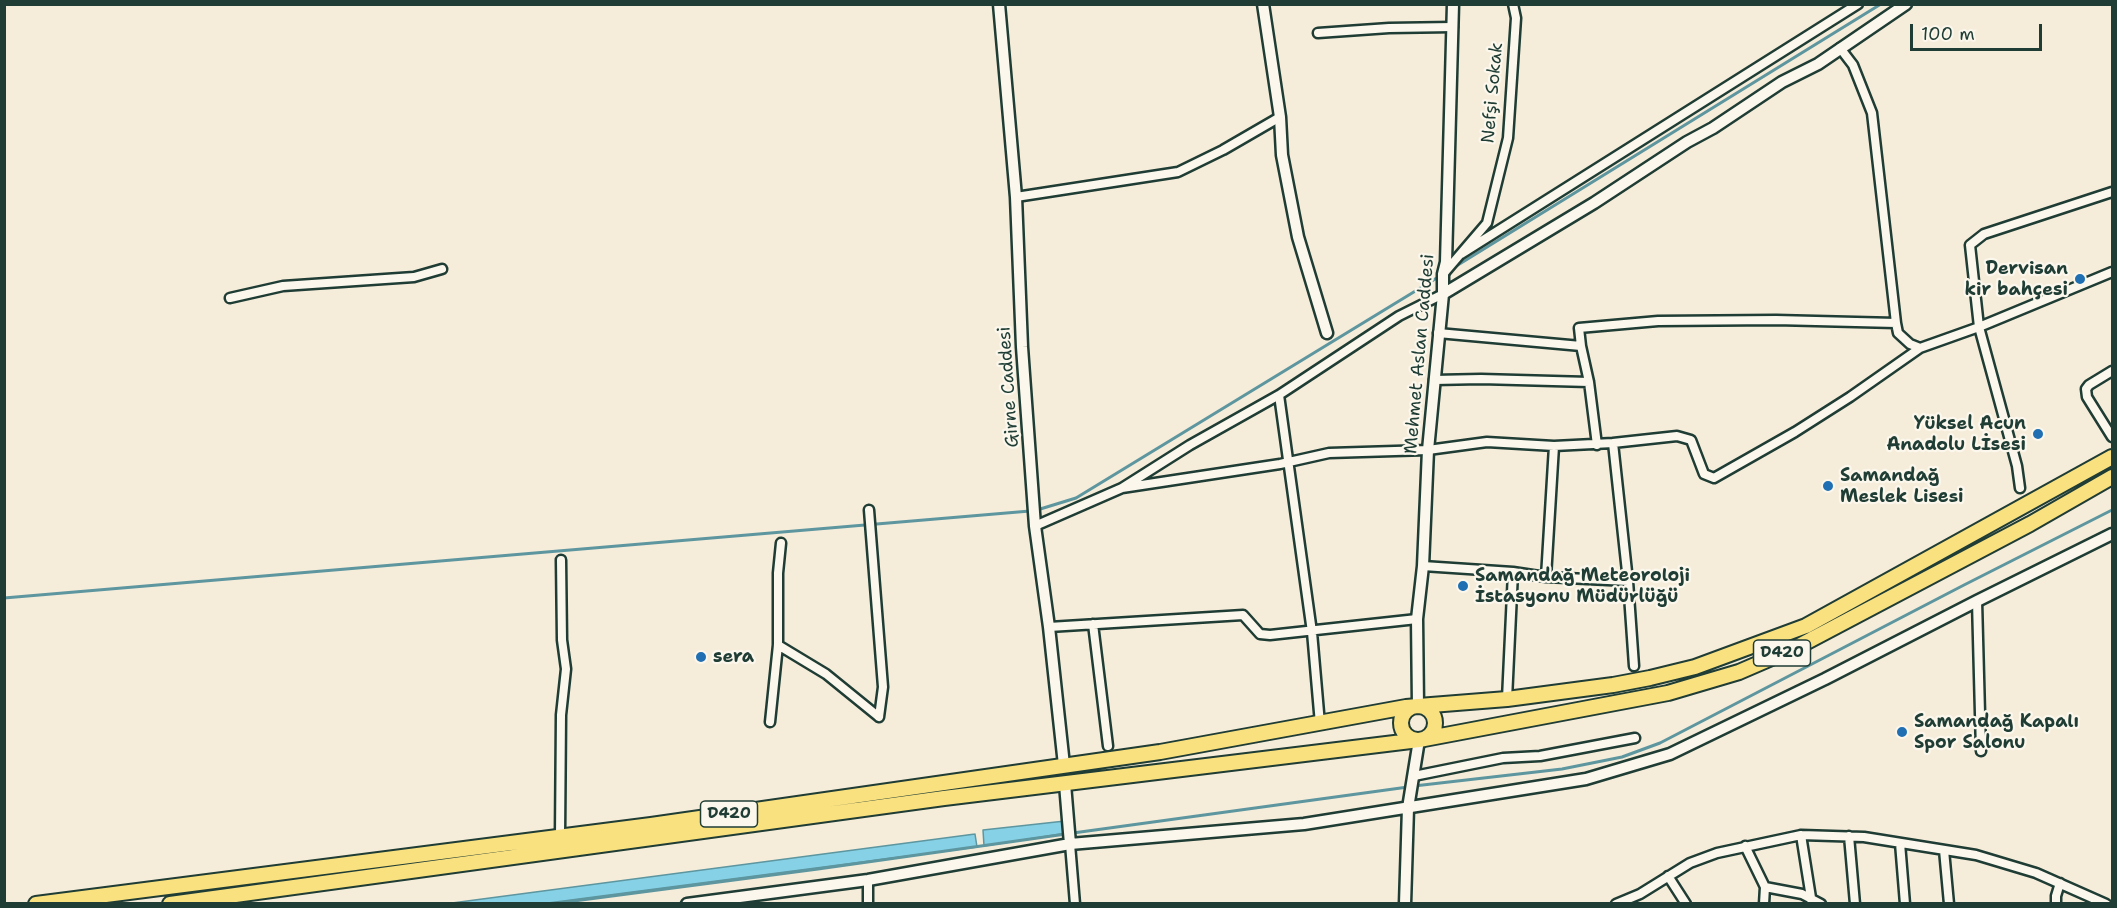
<!DOCTYPE html>
<meta charset="utf-8">
<style>
body{margin:0}
#map{position:relative;width:2117px;height:908px;overflow:hidden;background:#f6ecda;font-family:"Shantell Sans",sans-serif}
canvas{display:block}
.frame{position:absolute;inset:0;border:6px solid #1f3d34;pointer-events:none}
.scale{position:absolute;left:1910px;top:24px;width:132px;height:27px;box-sizing:border-box;border:3px solid #1f3d34;border-top:0;padding-left:8px;font-size:18px;line-height:21px;white-space:nowrap;color:#1f3d34;-webkit-text-stroke:4px #fbf7ec;paint-order:stroke}
</style>
<div id="map">
<canvas width="2117" height="908"></canvas>
<div class="frame"></div>
<div class="scale">100 m</div>
</div>
<script>
const ctx = document.querySelector('canvas').getContext('2d');
ctx.lineJoin = 'round';
function paint(path, color) { ctx.fillStyle = color; ctx.fill(path, 'evenodd'); }
const poly = rows => new Path2D(rows.map(r => 'M' + r).join(''));
function stroke(path, color, width, dash) { ctx.strokeStyle = color; ctx.lineWidth = width; ctx.lineCap = dash ? 'butt' : 'round'; ctx.setLineDash(dash || []); ctx.stroke(path); }
function label(font, color, halo, rows, align = 'center') {
  ctx.font = font + ' "Shantell Sans",sans-serif'; ctx.lineWidth = 4.5; ctx.setLineDash([]); ctx.textBaseline = 'middle'; ctx.strokeStyle = halo; ctx.fillStyle = color; for (const [text, x, y, turn = 0] of rows) {
    ctx.save(); ctx.translate(x, y); ctx.rotate((+turn || 0) * Math.PI / 180); ctx.textAlign = isNaN(turn) ? turn : align; if (halo) ctx.strokeText(text, 0, 0); ctx.fillText(text, 0, 0); ctx.restore();
  }
}
const water = poly([
 [1065,821,1067,833,984,846,983,830,1065,821],
 [975,834,977,847,548,903,452,903,975,834]
]);
paint(water, '#86d1e6');
stroke(water, '#5d969f', 1.5);
stroke(poly([
 [1453,268,1881,4],
 [1037,510,1076,498,1440,276],
 [4,598,1030,511],
 [1414,786,1562,769,1622,757,1660,743,1964,585,2112,510],
 [1073,833,1408,787],
 [551,904,818,869,1066,834]
]), '#5d969f', 3);
const minor = poly([
 [1318,33,1389,28,1453,27],
 [1840,48,1853,65,1872,113,1896,323],
 [1016,197,1178,172,1223,150,1280,117],
 [1461,254,1858,4],
 [1445,272,1487,223,1508,138,1516,18,1513,4],
 [230,298,283,286,414,277,442,269],
 [1438,333,1581,346,1589,382,1597,445],
 [1581,346,1579,328,1658,321,1776,320,1896,323,1898,333,1910,344,1920,348,1850,397,1795,432,1714,478,1704,474,1691,440,1677,436,1613,443],
 [1920,348,1979,327,2112,272],
 [2112,371,2089,385,2086,389,2087,397,2112,437],
 [1434,380,1481,379,1589,382],
 [1279,395,1312,632,1320,724],
 [1554,446,1613,443,1628,581],
 [1122,488,1280,464,1329,453,1428,450,1487,442,1554,446,1546,577],
 [2020,488,2017,466,1979,327,1970,245,1984,234,2112,192],
 [869,510,883,687,879,717],
 [1035,526,1122,488,1190,445,1279,395,1399,316,1443,294],
 [1423,566,1513,572,1546,577,1628,581,1634,666],
 [1977,601,1981,751],
 [1093,624,1108,746],
 [1049,627,1243,615,1260,634,1270,635,1417,619],
 [778,645,826,674,879,717],
 [1507,699,1513,572],
 [770,722,778,645,778,573,781,543],
 [1414,776,1503,758,1540,756,1635,738],
 [1801,835,1812,904],
 [560,836,561,715,566,669,562,640,561,560],
 [1849,836,1855,904],
 [1900,843,1905,904],
 [1070,844,1075,904],
 [1745,846,1765,887,1764,904],
 [1944,850,1949,904],
 [1668,876,1686,904],
 [868,880,868,904],
 [1765,887,1802,894,1821,904],
 [1616,904,1640,894,1690,863,1717,853,1801,835,1864,837,1976,855,2036,873,2106,904],
 [2056,904,2056,896,2060,883]
]);
const tertiary = poly([
 [999,4,1016,197,1022,347,1035,526,1049,627,1064,765],
 [1263,4,1280,117,1282,155,1298,237,1327,333],
 [1443,294,1594,203,1687,142,1713,128,1782,82,1818,64,1906,4],
 [1418,706,1417,619,1423,566,1428,450,1443,294,1443,274,1446,262,1453,4],
 [1065,784,1070,844],
 [687,904,868,880,1070,844,1304,824,1586,779,1670,754,1825,679,1977,601,2112,534],
 [1405,904,1408,808,1419,740]
]);
const primary = poly([
 '1401 723a17 17 0 1 1 34 0a17 17 0 1 1-34 0Z',
 [36,904,651,825,1160,752,1406,707,1507,699,1613,685,1650,678,1695,667,1806,626,2112,457],
 [170,904,944,798,1419,740,1668,693,1739,672,1797,647,2030,524,2112,477]
]);
stroke(minor, '#1f3d34', 13);
stroke(tertiary, '#1f3d34', 15);
stroke(primary, '#1f3d34', 18);
stroke(minor, '#fbf7ec', 8);
stroke(tertiary, '#fbf7ec', 10);
stroke(primary, '#fae180', 14);
for (const [x, y, r, color] of [
 [2080,279,6,"#1f6fb2"],
 [2038,434,6,"#1f6fb2"],
 [1828,486,6,"#1f6fb2"],
 [1463,586,6,"#1f6fb2"],
 [701,657,6,"#1f6fb2"],
 [1902,732,6,"#1f6fb2"]
]) { const dot = new Path2D(); dot.arc(x, y, r, 0, 2 * Math.PI); ctx.fillStyle = color; ctx.fill(dot); stroke(dot, '#fbf7ec', 2); }
for (const [x, y, w] of [
 [1782,653,57],
 [729,814,57]
]) { const box = new Path2D(); box.roundRect(x - w / 2, y - 13, w, 26, 4.5); ctx.fillStyle = '#fbf7ec'; ctx.fill(box); stroke(box, '#1f3d34', 1.5); }
label('bold 16px', '#1f3d34', null, [
 ["D420",1782,653],
 ["D420",729,814]
]);
label('18px', '#1f3d34', '#fbf7ec', [
 ["Nefşi Sokak",1493,93,-85],
 ["Mehmet Aslan Caddesi",1420,354,-85],
 ["Girne Caddesi",1009,387,-94]
]);
label('bold 18px', '#1f3d34', '#fbf7ec', [
 ["Dervisan",2068,269,"right"],
 ["kir bahçesi",2068,290,"right"],
 ["Yüksel Acun",2026,424,"right"],
 ["Anadolu Lİsesi",2026,445,"right"],
 ["Samandağ",1840,476],
 ["Meslek Lisesi",1840,497],
 ["Samandağ Meteoroloji",1475,576],
 ["İstasyonu Müdürlüğü",1475,597],
 ["sera",713,657],
 ["Samandağ Kapalı",1914,722],
 ["Spor Salonu",1914,743]
], 'left');
</script>
